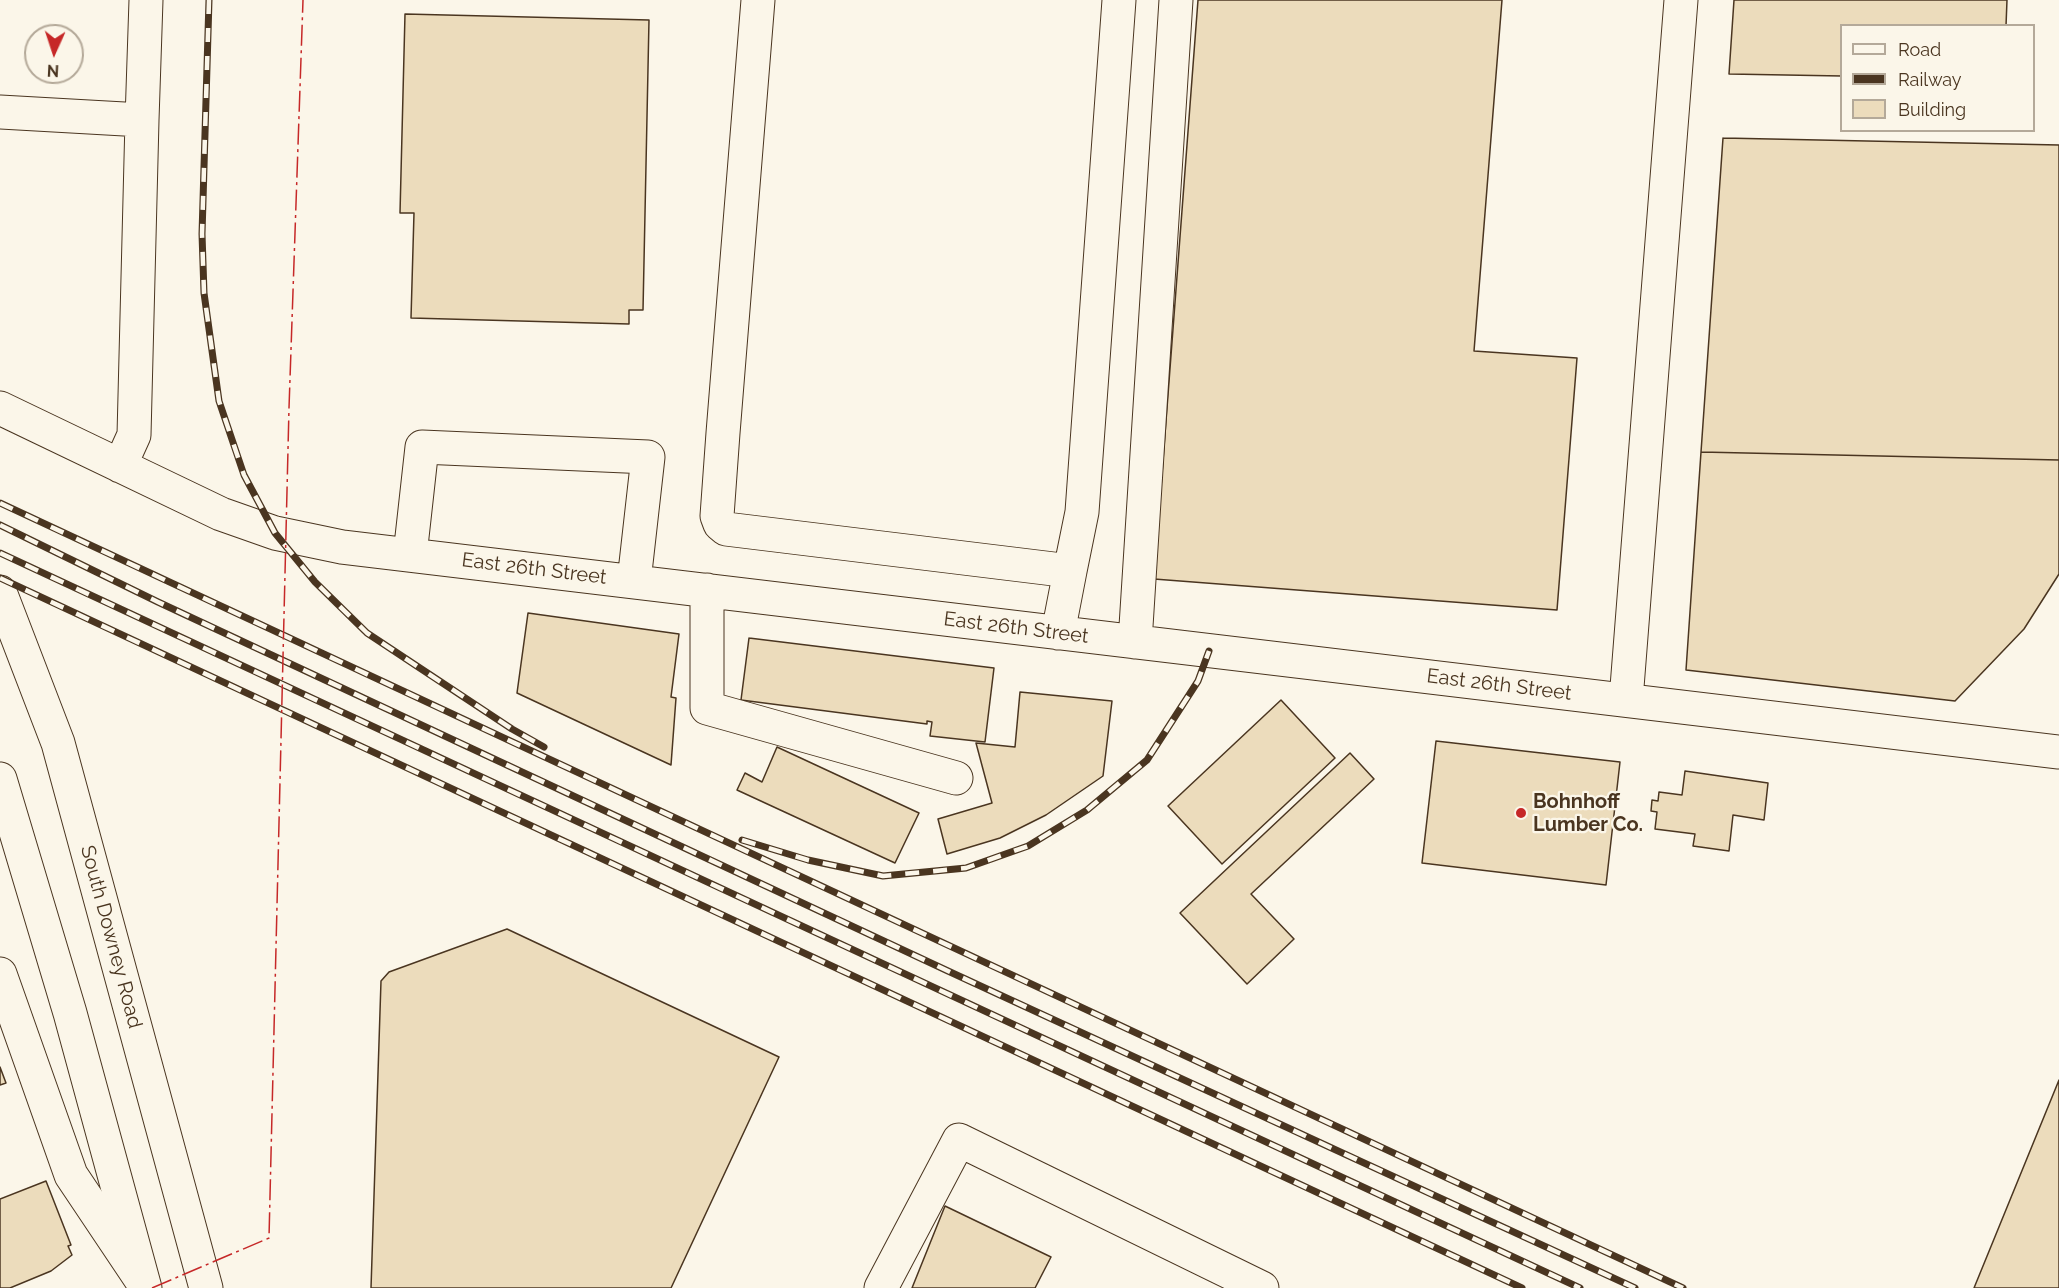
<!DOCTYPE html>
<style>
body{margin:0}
#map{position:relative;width:2059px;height:1288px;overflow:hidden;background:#fbf6e9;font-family:Raleway,sans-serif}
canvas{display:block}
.legend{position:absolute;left:1840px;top:24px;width:195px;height:108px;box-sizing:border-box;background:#fbf6e9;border:2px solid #b4a999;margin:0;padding:8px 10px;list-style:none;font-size:18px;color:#4a3520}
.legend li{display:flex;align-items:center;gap:12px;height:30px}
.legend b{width:30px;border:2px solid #b4a999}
.north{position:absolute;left:24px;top:24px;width:60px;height:60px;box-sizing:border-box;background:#fbf6e9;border:2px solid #b4a999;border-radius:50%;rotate:183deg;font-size:16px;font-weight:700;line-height:24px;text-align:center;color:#4a3520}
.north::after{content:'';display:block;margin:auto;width:21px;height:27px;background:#c62828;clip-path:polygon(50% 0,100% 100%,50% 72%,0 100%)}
</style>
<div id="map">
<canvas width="2059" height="1288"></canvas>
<ul class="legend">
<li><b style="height:8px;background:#fbf6e9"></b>Road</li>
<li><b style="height:8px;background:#4a3520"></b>Railway</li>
<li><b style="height:16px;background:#ecdcbc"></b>Building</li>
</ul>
<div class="north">N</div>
</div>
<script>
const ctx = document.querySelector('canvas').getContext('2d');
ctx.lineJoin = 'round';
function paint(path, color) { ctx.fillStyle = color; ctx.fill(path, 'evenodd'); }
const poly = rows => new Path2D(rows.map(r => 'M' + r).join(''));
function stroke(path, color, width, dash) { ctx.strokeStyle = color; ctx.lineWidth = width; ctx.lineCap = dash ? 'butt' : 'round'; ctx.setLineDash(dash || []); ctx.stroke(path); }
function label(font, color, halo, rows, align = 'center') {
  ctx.font = font + ' Raleway,sans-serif'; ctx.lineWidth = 4.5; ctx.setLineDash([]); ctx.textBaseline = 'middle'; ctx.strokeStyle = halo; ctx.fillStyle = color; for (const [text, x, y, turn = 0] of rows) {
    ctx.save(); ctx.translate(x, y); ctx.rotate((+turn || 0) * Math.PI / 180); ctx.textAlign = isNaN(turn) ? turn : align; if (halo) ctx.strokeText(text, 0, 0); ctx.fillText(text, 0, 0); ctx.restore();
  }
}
const building = poly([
 [1198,0,1502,0,1474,351,1577,358,1557,610,1154,579,1198,0],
 [1734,0,2007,0,2006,26,1842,26,1842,76,1729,74,1734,0],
 [405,14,649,20,643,310,629,310,629,324,411,318,414,213,400,213,405,14],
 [1723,138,2059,145,2059,460,1701,452,1723,138],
 [1701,452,2059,460,2059,574,2024,629,1955,701,1686,670,1701,452],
 [528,613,679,634,671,697,676,698,671,765,517,693,528,613],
 [749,638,994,668,985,742,930,736,932,722,927,721,927,724,741,700,749,638],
 [1020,692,1112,701,1103,776,1046,815,1000,838,947,854,938,819,992,803,976,743,1015,747,1020,692],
 [1281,700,1335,758,1222,864,1168,806,1281,700],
 [1436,741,1620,762,1606,885,1422,863,1436,741],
 [777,747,919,813,895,863,737,790,745,773,762,782,777,747],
 [1350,753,1374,779,1251,894,1294,939,1247,984,1180,913,1350,753],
 [1685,771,1768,783,1764,820,1733,815,1729,851,1693,846,1695,834,1655,829,1657,812,1651,811,1652,800,1658,801,1659,792,1682,795,1685,771],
 [507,929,779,1057,671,1288,371,1288,381,981,389,972,507,929],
 [0,1067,6,1083,0,1085,0,1067],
 [2059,1080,2059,1288,1974,1288,2059,1080],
 [46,1181,71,1245,68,1246,72,1255,51,1271,10,1288,0,1288,0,1199,46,1181],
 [945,1206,1051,1257,1035,1288,912,1288,945,1206]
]);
paint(building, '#ecdcbc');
stroke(building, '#4a3520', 1.5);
const minor = poly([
 [758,0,723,433,717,516,720,524,726,529,1070,571,1058,633],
 [0,112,142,120,146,0],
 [0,408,221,514,275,533,342,547,2059,752],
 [120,466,134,435,142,120],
 [410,555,422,447,648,457,634,581],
 [1070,571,1082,512,1119,0],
 [707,590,707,708,956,778],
 [1135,642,1176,0],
 [1626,700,1681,0],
 [0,974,71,1175,140,1278],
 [881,1288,959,1140,1262,1288]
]);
const major = poly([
 [0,592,58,743,206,1288],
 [0,779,70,1013,145,1288]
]);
stroke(minor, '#4a3520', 35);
stroke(major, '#4a3520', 35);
stroke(minor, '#fbf6e9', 33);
stroke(major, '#fbf6e9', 33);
const rail = poly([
 [209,0,202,234,204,293,219,401,244,475,275,533,315,582,367,633,512,729,544,747],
 [0,503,1683,1288],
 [0,525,158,602,948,971,1635,1288],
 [0,553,1580,1288],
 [0,578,1522,1288],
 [742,840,808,860,883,876,966,868,1028,846,1087,810,1147,760,1198,681,1209,651]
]);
stroke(rail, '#4a3520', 7);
stroke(rail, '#fbf6e9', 4.5, [14]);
stroke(poly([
 [152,1288,269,1238,289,408,303,0]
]), '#c62828', 1.5, [21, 4.5, 3, 4.5]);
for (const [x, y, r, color] of [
 [1521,813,6,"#c62828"]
]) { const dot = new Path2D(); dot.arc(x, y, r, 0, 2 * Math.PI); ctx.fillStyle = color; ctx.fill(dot); stroke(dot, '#fbf6e9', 2); }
label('20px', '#4a3520', '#fbf6e9', [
 ["East 26th Street",534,569,7],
 ["East 26th Street",1016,628,7],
 ["East 26th Street",1499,685,7],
 ["South Downey Road",111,937,75]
]);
label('bold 20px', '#4a3520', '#fbf6e9', [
 ["Bohnhoff",1533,802],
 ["Lumber Co.",1533,825]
], 'left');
</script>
